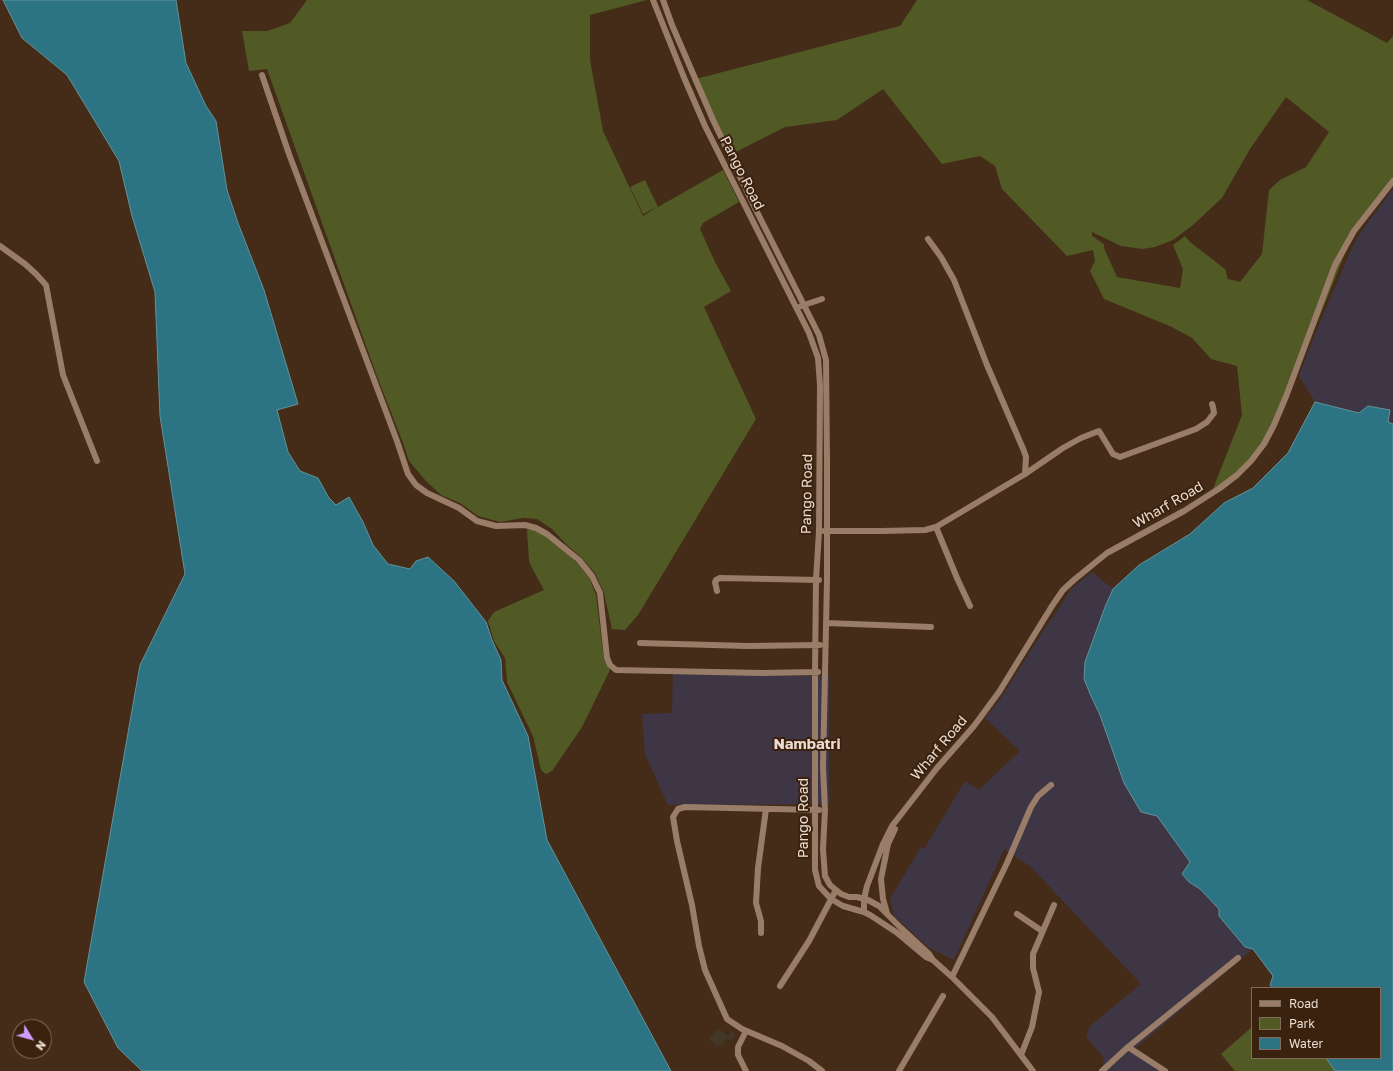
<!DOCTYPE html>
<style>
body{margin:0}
#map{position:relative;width:1393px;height:1071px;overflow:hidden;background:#442c18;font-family:"Golos Text",sans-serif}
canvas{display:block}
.legend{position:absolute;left:1251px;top:987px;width:130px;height:72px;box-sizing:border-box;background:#3a220e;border:1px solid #816c5c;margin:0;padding:5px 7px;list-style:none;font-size:12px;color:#ebdbd0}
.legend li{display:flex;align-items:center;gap:8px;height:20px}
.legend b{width:20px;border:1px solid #816c5c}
.north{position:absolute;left:12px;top:1019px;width:40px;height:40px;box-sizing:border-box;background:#3a220e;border:1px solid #816c5c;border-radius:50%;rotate:127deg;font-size:11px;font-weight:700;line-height:16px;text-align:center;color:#ebdbd0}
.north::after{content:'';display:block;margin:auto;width:14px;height:18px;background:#d09dfe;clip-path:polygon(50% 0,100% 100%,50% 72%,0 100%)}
</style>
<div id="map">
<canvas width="1393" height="1071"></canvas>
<ul class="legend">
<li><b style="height:5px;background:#9a7d68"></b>Road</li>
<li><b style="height:11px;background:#515a25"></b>Park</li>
<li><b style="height:11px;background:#2c7383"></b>Water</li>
</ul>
<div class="north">N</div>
</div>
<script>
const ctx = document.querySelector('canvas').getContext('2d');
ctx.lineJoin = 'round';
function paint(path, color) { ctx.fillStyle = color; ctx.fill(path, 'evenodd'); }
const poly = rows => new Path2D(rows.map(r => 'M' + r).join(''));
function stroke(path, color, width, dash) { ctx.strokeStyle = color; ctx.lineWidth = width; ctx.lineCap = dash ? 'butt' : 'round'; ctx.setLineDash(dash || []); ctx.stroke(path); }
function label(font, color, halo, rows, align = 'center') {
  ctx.font = font + ' "Golos Text",sans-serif'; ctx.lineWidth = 4; ctx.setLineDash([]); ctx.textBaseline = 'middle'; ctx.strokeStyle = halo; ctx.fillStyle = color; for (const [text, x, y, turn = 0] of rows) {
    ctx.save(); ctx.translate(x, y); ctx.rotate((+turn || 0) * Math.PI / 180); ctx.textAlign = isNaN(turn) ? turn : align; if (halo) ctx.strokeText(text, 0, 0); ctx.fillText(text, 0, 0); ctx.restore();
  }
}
paint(poly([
 [1393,189,1393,424,1388,423,1390,410,1359,413,1315,402,1299,376,1320,322,1351,250,1360,233],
 [1092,572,1113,589,1105,607,1085,662,1084,679,1091,696,1100,715,1141,812,1157,815,1190,863,1182,874,1189,882,1200,889,1219,909,1219,916,1245,947,1253,949,1131,1052,1159,1071,1102,1071,1104,1058,1086,1036,1090,1026,1141,984,1030,866,1004,849,954,960,928,947,894,916,890,899,921,847,924,849,965,781,979,790,1020,751,985,718,1003,695,1041,634,1072,588],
 [673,674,829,676,829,804,668,805,645,754,642,714,672,713]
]), '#3f3645');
paint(poly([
 [718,1028,728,1036,732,1031,736,1034,730,1041,727,1038,721,1045,720,1044,718,1047,709,1039]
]), '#433828');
paint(poly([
 [307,0,647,0,590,15,590,60,603,131,643,216,657,207,643,214,630,187,645,180,658,207,723,170,739,202,703,223,700,229,715,262,731,291,704,307,756,419,638,615,625,630,612,629,604,593,595,573,582,558,566,544,552,529,537,519,523,518,500,522,478,516,460,503,441,495,426,481,409,461,403,443,375,371,267,69,249,71,242,31,267,31,290,23],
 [917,0,1307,0,1387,43,1393,36,1393,182,1350,241,1280,415,1259,452,1211,494,1242,415,1237,366,1211,359,1192,338,1172,327,1104,299,1090,271,1095,261,1093,250,1067,256,1002,189,995,166,980,156,942,164,883,89,837,120,785,127,728,156,692,80,900,26],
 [1286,97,1329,132,1306,167,1280,180,1269,190,1262,254,1240,282,1228,279,1225,269,1190,242,1185,236,1173,245,1183,269,1180,288,1117,277,1104,248,1104,244,1092,236,1092,232,1121,246,1142,249,1155,247,1173,240,1193,225,1222,198,1250,149],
 [534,528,546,534,561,548,577,563,589,577,596,595,604,660,610,670,582,727,552,771,546,774,541,770,533,736,507,682,505,658,494,641,488,621,494,612,544,590,532,568,529,561,527,530],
 [1252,1027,1252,1058,1326,1058,1335,1071,1235,1071,1221,1054]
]), '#515a25');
const water = poly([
 [3,0,176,0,186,63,206,106,216,121,227,190,238,223,264,290,298,404,277,410,288,452,300,471,318,478,329,498,336,505,349,497,363,522,373,545,388,564,410,569,416,561,428,557,454,581,486,622,492,640,501,660,502,680,528,736,547,840,671,1071,142,1071,118,1048,84,982,140,665,185,574,160,416,155,292,132,216,119,161,67,75,22,38,3,0],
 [1315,402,1359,413,1368,406,1390,410,1388,422,1393,424,1393,1071,1335,1071,1326,1058,1380,1058,1380,988,1272,988,1270,985,1273,976,1253,949,1245,947,1219,916,1219,909,1200,889,1189,882,1182,874,1190,862,1157,816,1141,812,1124,783,1100,715,1091,696,1084,679,1085,662,1105,607,1113,589,1139,565,1190,534,1224,503,1253,488,1288,453,1315,402]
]);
paint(water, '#2c7383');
stroke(water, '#65929a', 1);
stroke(poly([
 [653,0,685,80,705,126,809,333,818,358,820,385,819,531,816,580,815,672,815,870,819,886,831,899,843,906,864,912,870,915,896,932,926,957,933,960],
 [663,0,672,25,713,120,754,206,819,335,826,360,827,460,827,580,823,767,825,810,823,849,825,876,830,885,841,894,849,897,857,897,868,900,879,906,901,928,929,954,933,960,952,977,992,1017,1033,1071],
 [262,75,289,154,397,441,408,474,416,485,427,493,459,508,477,521,496,526,525,525,536,528,547,534,579,560,592,576,600,593,607,658,610,665,616,670,762,673,818,672],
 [928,239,941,257,954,280,987,365,1024,451,1026,457,1025,474],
 [0,246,25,264,36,274,46,285,63,375,97,461],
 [801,306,822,299],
 [936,527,957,578,970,606],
 [824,531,882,531,925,530,936,527,1025,474,1063,448,1081,438,1099,431,1113,454,1120,457,1196,429,1207,422,1214,413,1213,407,1212,404],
 [717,591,715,582,716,580,720,578,819,580],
 [826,623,931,627],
 [640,643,748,646,820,645],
 [819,810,685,807,678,809,673,817,677,841,692,905,699,946,705,970,727,1019,742,1029,782,1046,809,1061,822,1071],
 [864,912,864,899,867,886,883,844,892,826,937,768,974,726,999,692,1052,606,1063,590,1075,579,1107,553,1184,511,1220,488,1237,475,1251,461,1264,444,1274,425,1287,394,1335,265,1354,231,1393,181],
 [887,913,883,899,881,879,888,844,895,829],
 [1017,914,1042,931],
 [761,933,761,921,756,903,758,868,766,809],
 [952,977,1007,863,1031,807,1038,796,1051,785],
 [780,986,809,941,836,890],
 [1128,1047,1165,1071],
 [1021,1055,1032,1027,1039,992,1033,968,1033,954,1054,905],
 [746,1071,738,1055,738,1047,746,1031],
 [899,1071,943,996],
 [1102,1071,1128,1047,1238,958]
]), '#9a7d68', 6);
label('14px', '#ebdbd0', '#3a220e', [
 ["Pango Road",742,173,63],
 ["Pango Road",807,494,-89],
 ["Wharf Road",1168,505,-30],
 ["Wharf Road",939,748,-50],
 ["Pango Road",804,818,-90]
]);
label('bold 15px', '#ebdbd0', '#3a220e', [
 ["Nambatri",807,744]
]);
</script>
